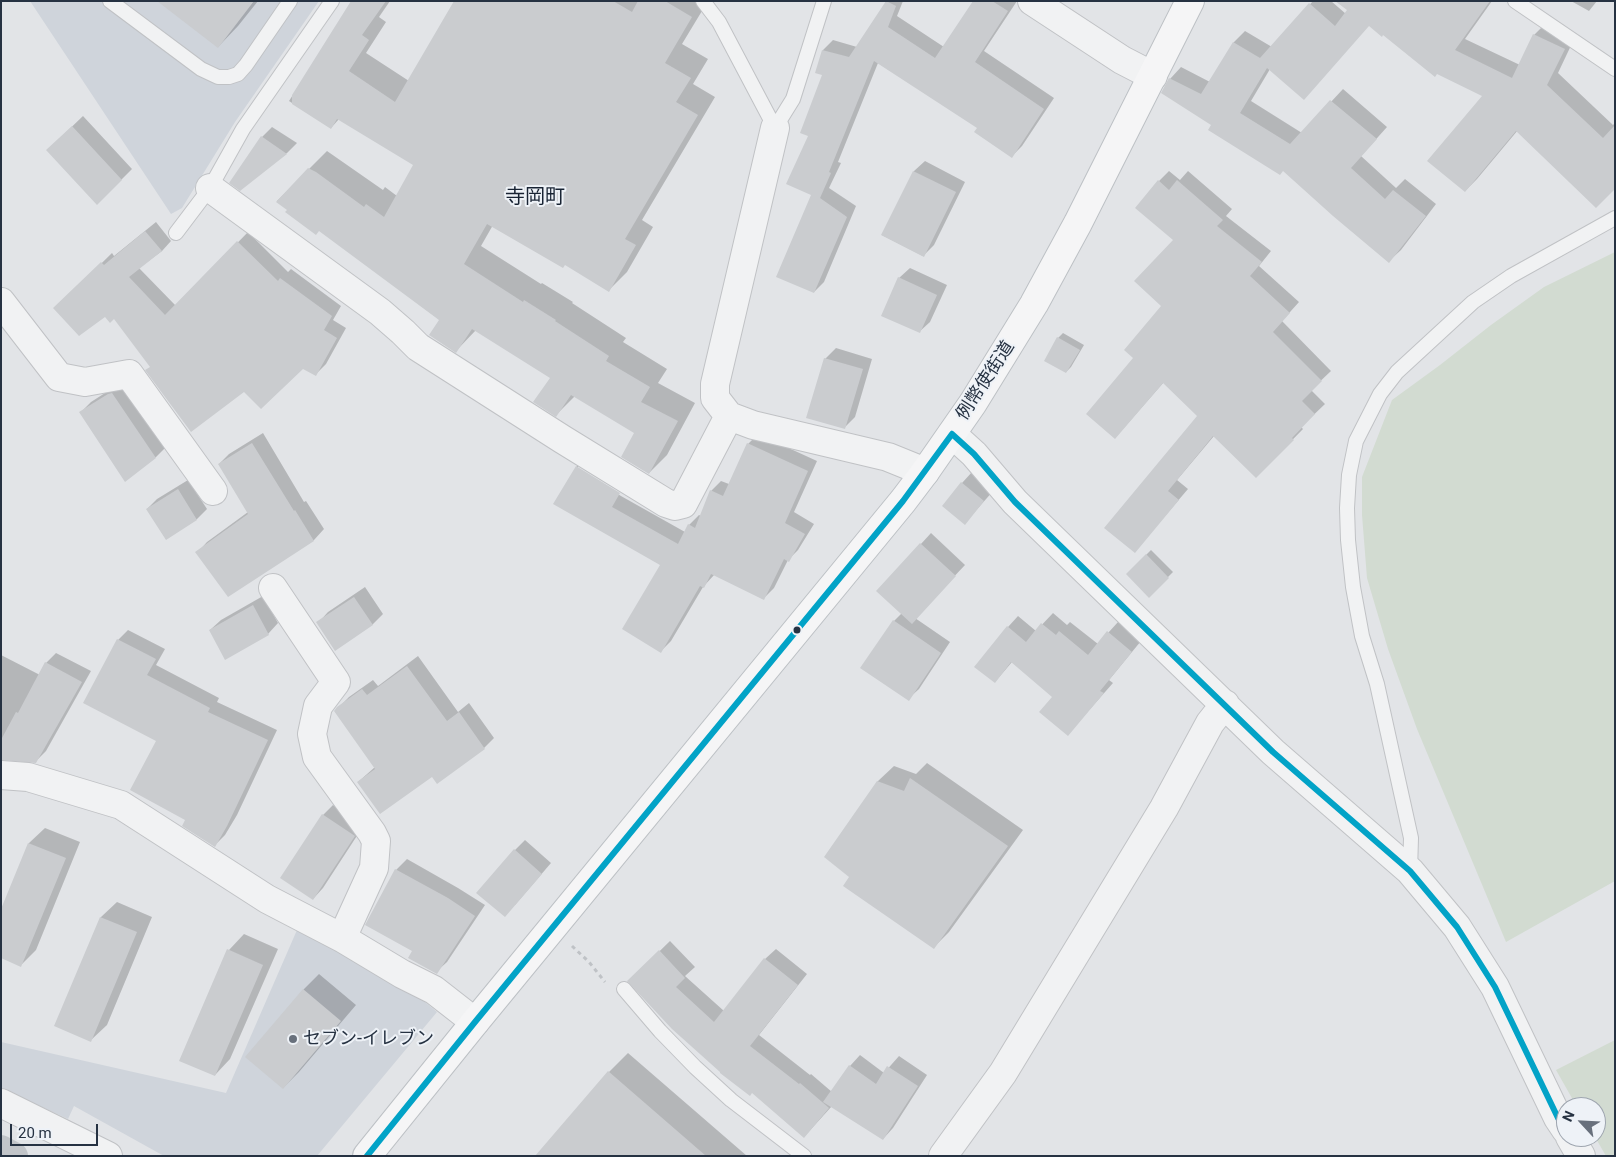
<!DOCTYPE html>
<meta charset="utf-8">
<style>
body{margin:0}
#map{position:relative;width:1616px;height:1157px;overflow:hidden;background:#e2e4e7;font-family:Roboto,sans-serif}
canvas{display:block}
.frame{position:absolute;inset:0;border:2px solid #263242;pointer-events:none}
.north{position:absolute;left:1556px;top:1097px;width:50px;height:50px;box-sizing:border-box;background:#eef2f7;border:1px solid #9ea5af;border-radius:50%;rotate:295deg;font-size:14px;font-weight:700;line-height:20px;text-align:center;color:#263242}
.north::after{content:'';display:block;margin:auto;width:18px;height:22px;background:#68707c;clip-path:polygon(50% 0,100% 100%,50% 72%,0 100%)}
.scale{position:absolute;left:10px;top:1124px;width:88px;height:22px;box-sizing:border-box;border:2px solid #263242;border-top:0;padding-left:6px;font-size:15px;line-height:18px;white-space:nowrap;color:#263242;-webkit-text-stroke:4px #eef2f7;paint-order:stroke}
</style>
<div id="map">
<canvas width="1616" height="1157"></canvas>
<div class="frame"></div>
<div class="north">N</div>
<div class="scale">20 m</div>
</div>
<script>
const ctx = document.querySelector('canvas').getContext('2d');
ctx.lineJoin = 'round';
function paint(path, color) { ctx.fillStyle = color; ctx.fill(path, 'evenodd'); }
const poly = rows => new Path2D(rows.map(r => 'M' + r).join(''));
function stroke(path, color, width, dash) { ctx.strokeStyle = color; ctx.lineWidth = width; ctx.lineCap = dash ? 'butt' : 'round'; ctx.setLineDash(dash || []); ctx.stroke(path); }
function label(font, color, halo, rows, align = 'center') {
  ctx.font = font + ' Roboto,"Noto Sans JP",sans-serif'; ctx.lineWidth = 4; ctx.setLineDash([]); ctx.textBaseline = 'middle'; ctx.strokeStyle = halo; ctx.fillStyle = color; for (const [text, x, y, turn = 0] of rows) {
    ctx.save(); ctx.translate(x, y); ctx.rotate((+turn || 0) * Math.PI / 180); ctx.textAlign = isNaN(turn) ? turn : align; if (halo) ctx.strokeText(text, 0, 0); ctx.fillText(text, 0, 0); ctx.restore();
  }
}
paint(poly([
 [30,1,319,1,235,122,182,208,171,214],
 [297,930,327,942,413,992,437,1012,317,1156,164,1156,74,1106,68,1119,1,1088,1,1042,226,1093]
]), '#cfd4db');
paint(poly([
 [1615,252,1615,881,1506,942,1417,729,1388,649,1367,578,1362,515,1362,477,1392,400,1440,365,1491,325,1544,287],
 [1615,1040,1615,1156,1606,1156,1595,1137,1596,1137,1596,1107,1577,1107,1556,1070]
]), '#d2dbd1');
paint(poly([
 [159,1,258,1,238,26,218,47],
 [353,1,390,1,379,17,386,22,366,53,409,81,457,1,708,1,682,44,708,59,693,84,715,97,642,220,653,227,627,272,609,290,565,264,493,225,481,246,541,284,542,283,573,302,572,303,626,338,623,342,667,369,658,383,695,403,667,455,649,473,636,432,575,396,556,415,552,378,476,330,456,351,440,320,319,230,277,201,327,151,383,190,385,187,397,196,415,164,339,119,331,128,289,101],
 [887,1,903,1,897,16,944,47,974,1,1017,1,984,51,1054,98,1022,146,1012,156,979,127,878,63,838,162,841,163,829,188,856,206,824,282,814,292,813,194,809,135,824,75,823,50,833,40,857,47],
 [1313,1,1331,1,1346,14,1356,1,1492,1,1465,39,1520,65,1534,35,1546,23,1575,37,1558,73,1613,125,1615,123,1615,188,1518,130,1477,179,1465,191,1484,95,1369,25,1270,69,1251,101,1302,133,1343,89,1387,127,1361,156,1396,188,1405,179,1436,204,1401,250,1389,261,1283,170,1213,125,1170,79,1181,67,1210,82,1234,42,1245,31,1272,47],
 [1571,1,1597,1,1589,11],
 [83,116,132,169,121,180,58,140],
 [272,127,297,143,287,153,240,189,262,137],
 [925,161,965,182,934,245,923,256,882,235,914,171],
 [1169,171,1180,180,1188,171,1232,209,1226,216,1271,251,1259,266,1299,302,1282,321,1331,371,1311,390,1325,404,1301,427,1303,429,1256,477,1214,436,1177,480,1188,489,1135,551,1198,416,1164,382,1115,438,1135,358,1163,306,1175,240,1159,181],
 [156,222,171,241,162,251,139,268,176,306,248,232,288,272,291,269,341,306,333,320,346,328,326,364,316,374,302,367,244,390,151,366,115,317,55,309,112,253,114,256],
 [910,268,947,285,930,322,919,332,899,278],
 [1063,333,1084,345,1071,367,1066,372,1058,338],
 [836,348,872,359,855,417,845,427,825,359],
 [119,384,166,447,156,457,125,480,81,412,91,402],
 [263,433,304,502,306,501,324,529,314,540,228,595,197,553,207,542,248,512,219,464,229,454],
 [758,434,817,461,794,512,814,524,798,550,788,560,774,588,763,599,715,574,703,587,671,641,661,651,624,629,661,565,555,503,577,466,587,456,629,483,623,493,578,465,578,468,621,496,685,532,689,525,699,515,701,516,711,491,721,481,729,484,748,444],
 [972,472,994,490,965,523,962,483],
 [188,480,207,509,197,519,166,539,147,509,157,499],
 [931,533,965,565,915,618,950,642,919,689,908,699,894,621,902,613,878,591],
 [1151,550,1173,572,1149,596,1127,574],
 [365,587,383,614,372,625,318,623,328,612],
 [263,596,278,623,268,634,210,630,221,620],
 [1053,613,1067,625,1070,622,1098,644,1118,622,1141,641,1109,680,1113,683,1068,734,1054,696,1012,662,995,682,976,666,1008,627,1018,616,1036,631],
 [128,630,165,649,156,665,219,698,217,702,277,730,237,815,225,835,215,845,187,820,118,640],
 [56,653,91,671,46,751,35,762,1,758,1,655,40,675,46,663],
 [418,656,458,712,469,703,494,738,484,748,432,775,358,782,375,767,338,708,349,697,373,680,378,686],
 [927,763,1023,830,949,932,934,947,851,876,826,857,878,781,894,766,916,774],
 [333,805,364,825,323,888,313,899,323,815],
 [45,828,80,842,36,950,21,965,1,912,29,843],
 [525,840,551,863,515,905,515,850],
 [407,859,458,888,485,905,447,962,436,972,414,951,367,925,396,870],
 [117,902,152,917,107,1025,91,1040,56,1026,101,917],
 [244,934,278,949,230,1059,215,1075,229,950],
 [670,941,695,967,685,976,724,1011,765,959,776,949,807,974,759,1035,810,1075,811,1074,832,1092,850,1066,860,1055,884,1073,899,1056,927,1075,893,1128,883,1139,832,1106,804,1137,629,981],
 [319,974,356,1005,299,1072,283,1088,247,1057,304,989],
 [628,1053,747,1156,537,1156,609,1072]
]), '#0003');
paint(poly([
 [157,1,254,1,218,48],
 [351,1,386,1,362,35,369,40,349,71,395,102,454,1,613,1,632,12,638,1,665,1,692,17,665,63,691,78,676,102,698,115,625,239,636,245,609,292,565,265,563,268,487,224,464,264,523,302,524,300,556,320,555,321,609,356,606,361,650,387,641,402,678,421,649,474,621,457,634,433,571,395,556,417,533,402,550,378,472,329,456,353,429,335,439,320,319,231,316,235,285,212,287,210,276,202,308,168,316,172,364,207,366,204,384,217,413,165,337,119,331,129,292,104,292,95],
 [886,1,896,6,888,27,935,58,973,1,992,1,1008,11,975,62,1044,109,1012,158,974,132,977,128,874,61,829,172,831,173,820,198,847,217,814,293,776,277,811,195,786,184,808,136,800,133,822,75,815,73,822,50,849,57],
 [1335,1,1490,1,1455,50,1512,78,1533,34,1565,49,1547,85,1603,138,1615,125,1615,189,1596,208,1516,131,1465,192,1427,161,1482,96,1437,74,1435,77,1383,35,1382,37,1369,26,1304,100,1267,68,1240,113,1290,144,1330,100,1377,139,1351,168,1385,199,1393,190,1426,216,1389,263,1333,216,1283,171,1280,175,1208,130,1211,125,1161,93,1169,78,1201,94,1233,42,1260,58,1309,3,1335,26,1347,10],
 [72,126,122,180,97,205,46,150],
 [261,136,287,154,240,191,229,183],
 [913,171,956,192,924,257,881,235],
 [1158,180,1169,190,1177,180,1223,220,1217,226,1262,262,1250,276,1290,313,1273,332,1322,381,1302,401,1315,414,1292,438,1294,440,1256,478,1213,436,1168,491,1179,500,1135,553,1104,528,1197,416,1163,383,1115,439,1086,414,1133,358,1124,350,1161,306,1134,281,1173,240,1135,208],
 [145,231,162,251,129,277,165,315,237,241,278,281,280,278,332,316,324,330,337,338,316,376,303,369,261,409,244,392,191,432,145,370,150,367,114,319,110,323,105,317,79,336,53,308,101,262,104,265],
 [898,277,937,295,920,333,881,316],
 [1057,337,1080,350,1066,373,1044,361],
 [824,358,863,369,845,429,806,418],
 [112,393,156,458,125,482,79,412,108,394],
 [252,443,294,511,295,510,314,541,228,597,195,552,248,514,218,464],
 [747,443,808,471,785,523,805,534,789,562,784,559,764,600,711,574,704,588,700,586,661,653,622,629,660,565,553,504,576,466,620,493,612,507,678,544,688,524,695,528,710,490,723,496],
 [961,482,984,501,965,525,942,506],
 [178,489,197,520,166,540,146,509],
 [920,543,956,576,912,624,876,591],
 [1146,554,1169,578,1149,598,1126,574],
 [354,597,373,625,335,651,316,622],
 [253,605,269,635,225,660,209,630],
 [893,620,941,653,909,701,860,668],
 [1041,623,1056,635,1059,631,1088,655,1107,631,1132,652,1100,691,1104,693,1068,736,1039,712,1052,697,1011,662,995,683,974,667,1007,626,1026,642],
 [117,639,156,659,147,675,210,708,208,712,268,740,227,826,215,847,182,826,185,820,130,790,156,741,83,703],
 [45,662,82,682,36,763,1,760,1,740,16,712,18,713],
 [407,666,447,721,459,712,485,749,437,784,432,777,380,814,357,782,375,769,334,711,337,707,362,689,367,695],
 [910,778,1008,846,934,949,843,886,849,877,824,857,877,781,904,791],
 [322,814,355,836,313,900,280,878],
 [28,843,66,858,21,967,1,958,1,909],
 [514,849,542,874,505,917,476,893],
 [395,869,448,898,475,916,437,974,408,958,412,951,365,925],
 [100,917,137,932,91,1042,54,1026],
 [227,949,263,965,215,1076,179,1061],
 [659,950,685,978,676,987,714,1022,764,958,798,985,750,1046,799,1084,800,1083,829,1108,804,1138,752,1093,750,1096,720,1073,720,1072,672,1029,627,981],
 [303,989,341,1021,283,1089,245,1057],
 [849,1065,876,1084,887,1066,918,1086,883,1140,823,1102],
 [608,1071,706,1156,535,1156]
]), '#cacccf');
const lane = poly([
 [110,1,201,69,218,77,229,77,238,74,246,65,290,1],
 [703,1,719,22,775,128],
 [1515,1,1615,69],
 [775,128,793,99,824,1],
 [176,233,210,188,243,129,332,1],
 [1410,871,1411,838,1377,684,1362,636,1353,587,1348,540,1347,508,1349,475,1356,441,1380,394,1397,372,1473,302,1511,276,1615,218],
 [624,989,660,1031,695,1067,731,1100,804,1156]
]);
const street = poly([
 [1032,1,1122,60,1153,76],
 [775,128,715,384,715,398,729,416,753,425,888,457,925,472],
 [210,188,380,312,403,332,418,347,562,439,666,503,675,506,683,504,729,416],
 [1,302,59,377,85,382,129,374,213,491],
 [952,434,974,454,1015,502,1273,752,1410,871,1457,927,1495,987,1558,1118,1566,1130],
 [273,588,336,682,318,706,312,734,317,757,372,833,376,841,374,868,342,938],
 [1,775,28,777,121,805,267,899,342,938,402,974,434,990,475,1022],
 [1,1103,108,1156],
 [1570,1137,1581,1156],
 [943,1156,1003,1073,1164,808,1210,723,1225,704]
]);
const primary = poly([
 [367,1156,475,1022,903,501,925,472,973,403,1034,304,1078,223,1190,1]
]);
stroke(lane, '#c0c2c5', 16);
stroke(street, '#c0c2c5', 30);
stroke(primary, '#bdc1c5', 30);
stroke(poly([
 [572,946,589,962,605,982]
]), '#bfc2c6', 3, [4, 4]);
stroke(lane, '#f1f2f3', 14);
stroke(street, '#f1f2f3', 28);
stroke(poly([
 [1,1149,14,1156]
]), '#c2c5c9', 28);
stroke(primary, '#f5f5f6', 28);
stroke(poly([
 [952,434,974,454,1015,502,1273,752,1410,871,1457,927,1495,987,1558,1118,1566,1130],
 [367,1156,475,1022,903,501,952,434]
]), '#02a3c7', 6);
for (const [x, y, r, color] of [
 [797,630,4.5,"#263242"],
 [293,1039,5,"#68707c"]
]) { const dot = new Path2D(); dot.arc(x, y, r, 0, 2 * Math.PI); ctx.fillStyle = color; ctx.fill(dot); stroke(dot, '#eef2f7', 2); }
label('18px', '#263242', '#eef2f7', [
 ["例幣使街道",986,381,-57]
]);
label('18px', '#263242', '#eef2f7', [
 ["セブン-イレブン",303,1039]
], 'left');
label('20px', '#182333', '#eef2f7', [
 ["寺岡町",535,198]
]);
</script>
